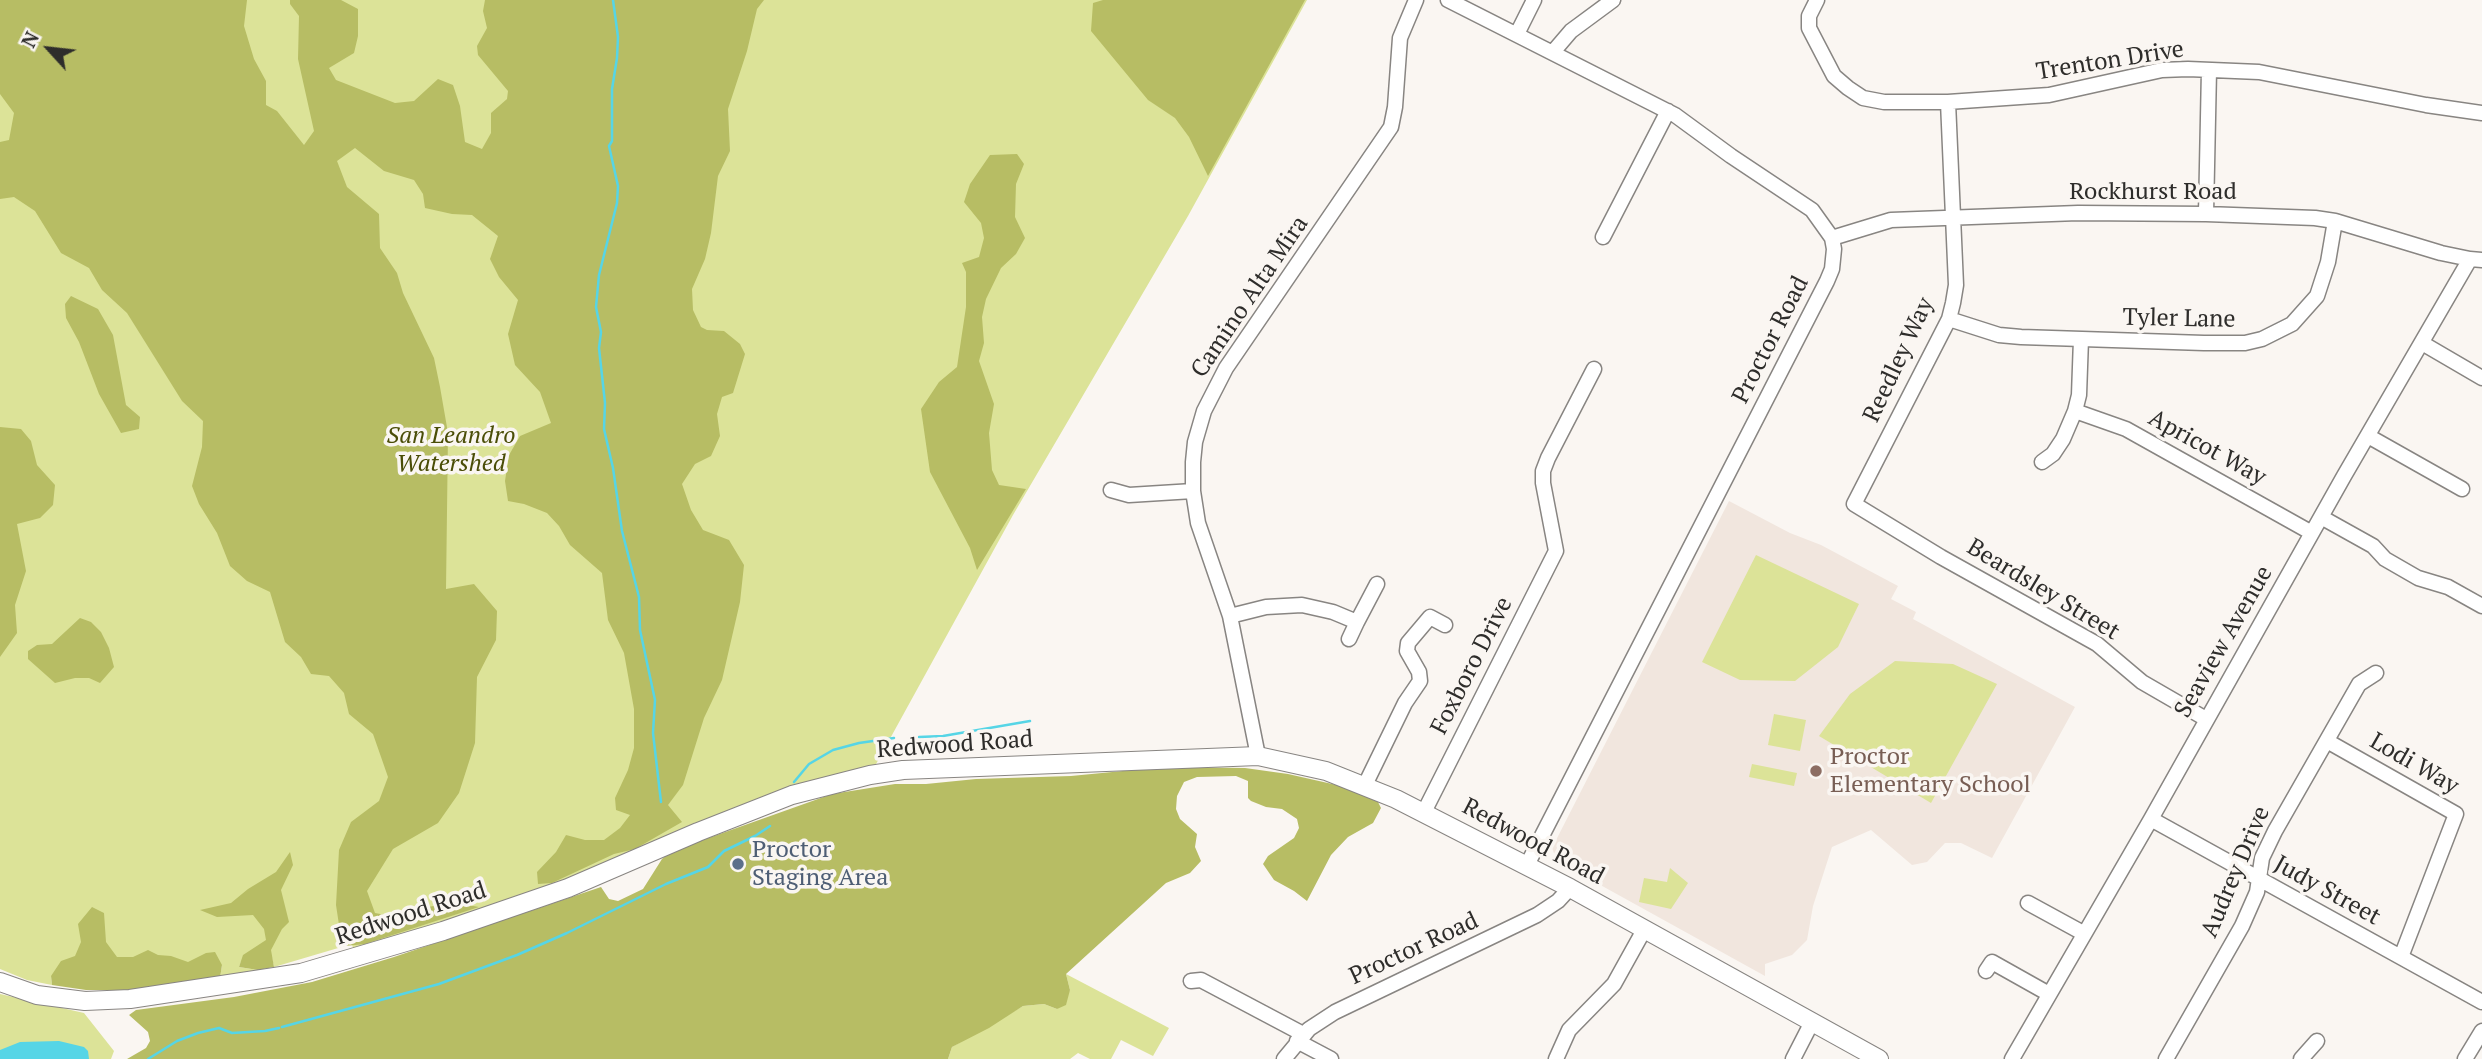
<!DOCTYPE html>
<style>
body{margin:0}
#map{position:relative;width:2482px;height:1059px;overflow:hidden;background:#faf6f2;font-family:"PT Serif",serif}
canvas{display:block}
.north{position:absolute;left:14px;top:14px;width:70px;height:70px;-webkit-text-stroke:5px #faf6f2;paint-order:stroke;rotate:297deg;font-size:19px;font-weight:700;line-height:28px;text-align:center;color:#2e2d2b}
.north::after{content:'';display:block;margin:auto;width:24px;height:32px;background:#2e2d2b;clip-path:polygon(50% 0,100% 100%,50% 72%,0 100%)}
</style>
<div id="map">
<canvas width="2482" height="1059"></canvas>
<div class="north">N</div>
</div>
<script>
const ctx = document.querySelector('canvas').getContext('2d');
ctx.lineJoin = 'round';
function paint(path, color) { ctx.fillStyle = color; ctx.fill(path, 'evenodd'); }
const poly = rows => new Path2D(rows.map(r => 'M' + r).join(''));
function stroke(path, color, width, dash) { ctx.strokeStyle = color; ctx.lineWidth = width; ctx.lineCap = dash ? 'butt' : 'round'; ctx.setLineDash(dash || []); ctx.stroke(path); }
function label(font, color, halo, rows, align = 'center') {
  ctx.font = font + ' "PT Serif",serif'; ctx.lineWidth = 7; ctx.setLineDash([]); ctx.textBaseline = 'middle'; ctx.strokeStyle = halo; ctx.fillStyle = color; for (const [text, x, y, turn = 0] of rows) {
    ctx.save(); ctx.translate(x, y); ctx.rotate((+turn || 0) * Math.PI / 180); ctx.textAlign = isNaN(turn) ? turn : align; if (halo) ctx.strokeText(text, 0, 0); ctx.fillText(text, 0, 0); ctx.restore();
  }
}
paint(poly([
 [1729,501,1790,533,1821,545,1898,586,1891,599,1916,612,1913,619,2075,707,1992,858,1961,843,1945,843,1927,862,1912,865,1871,830,1832,847,1813,906,1807,940,1792,955,1765,964,1765,976,1557,861,1552,848]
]), '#f1e6de');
paint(poly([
 [0,0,1307,0,1188,216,1013,515,870,775,356,958,351,941,343,942,345,946,274,967,272,958,241,962,239,967,258,970,220,978,222,965,51,976,52,985,27,980,0,969],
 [1756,555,1859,604,1838,647,1795,681,1740,680,1702,662],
 [1895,661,1953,664,1997,684,1931,803,1819,736,1850,694],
 [1774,714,1806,720,1800,751,1768,745],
 [1752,764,1797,773,1794,786,1749,777],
 [1670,868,1688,883,1671,909,1639,902,1644,878,1667,882],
 [1066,974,1169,1028,1153,1056,1121,1040,1111,1059,1090,1059,1078,1053,1070,1059,948,1059,952,1047,1023,1006,1044,1004,1057,1009,1070,990],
 [0,994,84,1013,114,1051,111,1059,0,1059]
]), '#dce398');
paint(poly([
 [0,0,247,0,244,26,254,59,266,81,266,105,277,111,304,145,314,131,298,59,299,16,290,4,290,0,341,0,358,9,358,36,354,53,329,68,336,80,395,103,414,101,438,79,453,85,460,106,465,142,482,149,491,133,491,113,507,99,508,91,478,55,477,46,487,28,483,11,485,0,764,0,757,9,747,51,728,109,730,151,718,176,711,233,705,259,692,289,693,310,701,327,707,330,724,331,740,344,745,354,733,393,722,397,717,414,720,436,711,456,695,464,682,484,691,510,703,530,729,540,744,565,740,602,722,680,704,718,683,785,668,805,682,822,635,849,614,854,552,883,538,884,537,872,556,852,566,835,585,840,604,840,620,828,630,815,616,810,615,798,628,770,634,748,634,709,624,653,608,620,602,573,570,545,559,526,547,513,524,504,508,501,505,481,509,455,520,436,551,423,540,392,515,365,508,334,518,300,499,277,490,259,498,236,472,215,452,214,425,208,423,194,414,180,384,171,355,148,337,161,347,187,379,214,380,248,397,273,403,293,434,358,440,387,448,433,446,589,474,584,497,611,496,640,477,677,475,743,459,793,438,823,393,849,367,891,375,913,391,916,450,902,479,907,365,944,345,946,341,938,336,905,339,850,351,822,379,801,388,777,373,734,349,714,344,693,329,676,311,674,301,657,285,642,270,592,247,581,230,566,217,533,199,504,192,486,202,447,203,421,182,401,127,313,102,290,89,268,61,253,35,211,14,197,0,199,0,142,9,140,14,113,0,94],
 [1103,0,1305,0,1208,176,1189,137,1175,118,1148,100,1091,31,1093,3],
 [1017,154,1024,164,1016,184,1015,217,1025,238,1016,254,1001,268,986,299,982,317,984,343,979,361,994,404,989,433,992,470,999,485,1026,489,977,570,970,548,930,472,921,409,939,382,957,367,966,307,966,272,962,263,979,257,984,238,981,223,964,202,970,184,990,155],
 [71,296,98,309,113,335,126,405,140,417,139,429,121,433,99,394,79,342,66,318,65,304],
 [0,427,21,429,31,441,37,465,55,485,53,505,40,518,17,524,26,571,15,605,17,633,0,657],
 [80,618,91,622,101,632,109,648,114,667,100,683,89,678,75,678,55,683,28,659,28,651,37,645,52,644],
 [1164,767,1245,768,1288,774,1341,786,1378,802,1381,808,1373,823,1348,837,1331,855,1307,901,1294,891,1274,880,1263,864,1268,856,1294,838,1299,828,1297,819,1282,809,1266,807,1251,801,1248,798,1248,781,1236,776,1197,777,1184,782,1177,796,1176,809,1180,819,1197,834,1195,847,1201,861,1190,873,1166,883,1066,974,1070,990,1066,1005,1057,1009,1044,1004,1023,1006,989,1028,952,1047,948,1059,127,1059,146,1048,150,1041,148,1032,129,1015,136,1010,234,997,312,982,394,957,601,887,609,899,618,901,643,889,662,859,672,851,832,794,895,784,926,784,976,779,1071,776],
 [290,852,293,865,281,890,289,922,282,929,271,950,274,967,258,970,239,967,243,955,266,940,264,929,253,915,217,917,200,910,231,903,248,889,276,872],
 [92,907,104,913,106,942,117,957,133,957,148,950,158,955,171,956,188,962,206,953,215,952,222,965,220,978,131,990,86,990,52,985,51,976,61,961,75,956,81,942,78,924]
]), '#b7bd64');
paint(poly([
 [59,1041,84,1047,88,1051,89,1059,0,1059,0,1050,20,1042]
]), '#56d5e6');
stroke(poly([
 [613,0,618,37,617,58,612,89,612,141,609,146,618,186,617,203,599,275,596,307,601,332,599,348,605,403,604,429,613,468,622,531,639,597,640,630,655,700,653,733,661,802],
 [919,737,943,736,1030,721],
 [794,782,809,764,833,750,859,743,894,738],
 [282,1027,439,984,517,955,567,933,666,884,708,867,724,851,755,836,770,826],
 [148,1059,177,1041,198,1033,219,1028,232,1033,265,1031,279,1028]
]), '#56d5e6', 2.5);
const minor = poly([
 [1448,0,1675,115,1731,156,1812,210,1832,238,1834,249,1832,269,1827,281,1527,865],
 [1817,0,1809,16,1809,28,1834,76,1848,88,1863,98,1884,102,1948,102,2049,95,2162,70,2188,69,2259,72,2426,105,2482,113],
 [1517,34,1534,0],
 [1553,52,1571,31,1613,0],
 [1948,102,1956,285,1953,303,1949,319,1854,504,1941,557,2097,644,2142,682,2206,719],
 [2206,214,2209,70],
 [1603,237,1668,111],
 [1832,238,1891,220,2078,213,2206,214,2315,218,2335,221,2441,253,2470,259],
 [1949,319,1999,335,2021,337,2204,343,2245,343,2262,339,2292,324,2317,296,2328,262,2335,221],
 [2422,343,2482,378],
 [2075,411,2126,429,2312,533],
 [2368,436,2462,489],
 [2042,462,2053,454,2063,439,2075,411,2079,395,2081,339],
 [1111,490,1129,495,1193,491],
 [2321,517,2373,546,2385,559,2418,578,2448,587,2482,606],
 [1230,616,1266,607,1302,605,1333,612,1357,622,1377,584],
 [1349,639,1357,622],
 [2327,741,2456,814,2401,957],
 [1258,756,1230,616,1198,523,1193,491,1193,462,1195,442,1204,411,1226,368,1391,127,1395,107,1400,38,1416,0],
 [1365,785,1405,703,1420,681,1419,672,1407,651,1408,643,1430,617,1445,625],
 [1424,812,1556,551,1543,483,1543,471,1548,458,1594,369],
 [2151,819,2482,1002],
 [2028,903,2083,933],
 [1986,971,1992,962,2049,994],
 [1191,981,1201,980,1303,1034],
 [1297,1041,1331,1059],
 [1284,1059,1309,1029,1335,1012,1537,915,1558,901,1570,888],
 [1556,1059,1569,1030,1614,984,1644,930],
 [1793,1059,1812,1022],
 [2012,1059,2151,819,2344,476,2470,259,2482,260],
 [2166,1059,2242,926,2257,892,2262,858,2275,831,2359,684,2376,673],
 [2301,1059,2317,1041],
 [2465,1059,2482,1031]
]);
const major = poly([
 [0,982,37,995,85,1001,130,999,301,973,443,931,568,888,698,832,792,795,870,775,903,770,1258,756,1326,771,1396,799,1570,888,1879,1059]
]);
stroke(minor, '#888582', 17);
stroke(major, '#888582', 20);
stroke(minor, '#fff', 14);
stroke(major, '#fff', 18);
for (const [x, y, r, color] of [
 [1816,771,7,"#8d6e63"],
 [738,864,7,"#5c6f8a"]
]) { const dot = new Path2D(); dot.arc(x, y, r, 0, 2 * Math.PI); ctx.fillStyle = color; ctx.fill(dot); stroke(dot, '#faf6f2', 2.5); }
label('24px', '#2e2d2b', '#faf6f2', [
 ["Trenton Drive",2110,61,-9],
 ["Rockhurst Road",2153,192],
 ["Camino Alta Mira",1250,297,-56],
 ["Tyler Lane",2179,319,1],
 ["Proctor Road",1771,340,-63],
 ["Reedley Way",1899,360,-65],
 ["Apricot Way",2207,448,29],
 ["Beardsley Street",2043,590,31],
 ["Seaview Avenue",2224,642,-60],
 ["Foxboro Drive",1472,666,-63],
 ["Redwood Road",955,745,-4],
 ["Lodi Way",2414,764,30],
 ["Redwood Road",1533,842,28],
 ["Audrey Drive",2236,872,-67],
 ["Judy Street",2327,891,29],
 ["Redwood Road",411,914,-18],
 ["Proctor Road",1414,949,-25]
]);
label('italic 24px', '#4a4d07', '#faf6f2', [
 ["San Leandro",451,436],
 ["Watershed",451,464]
]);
label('24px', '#785e54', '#faf6f2', [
 ["Proctor",1830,757],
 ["Elementary School",1830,785]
], 'left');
label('24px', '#4e5e75', '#faf6f2', [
 ["Proctor",752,850],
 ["Staging Area",752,878]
], 'left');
</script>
